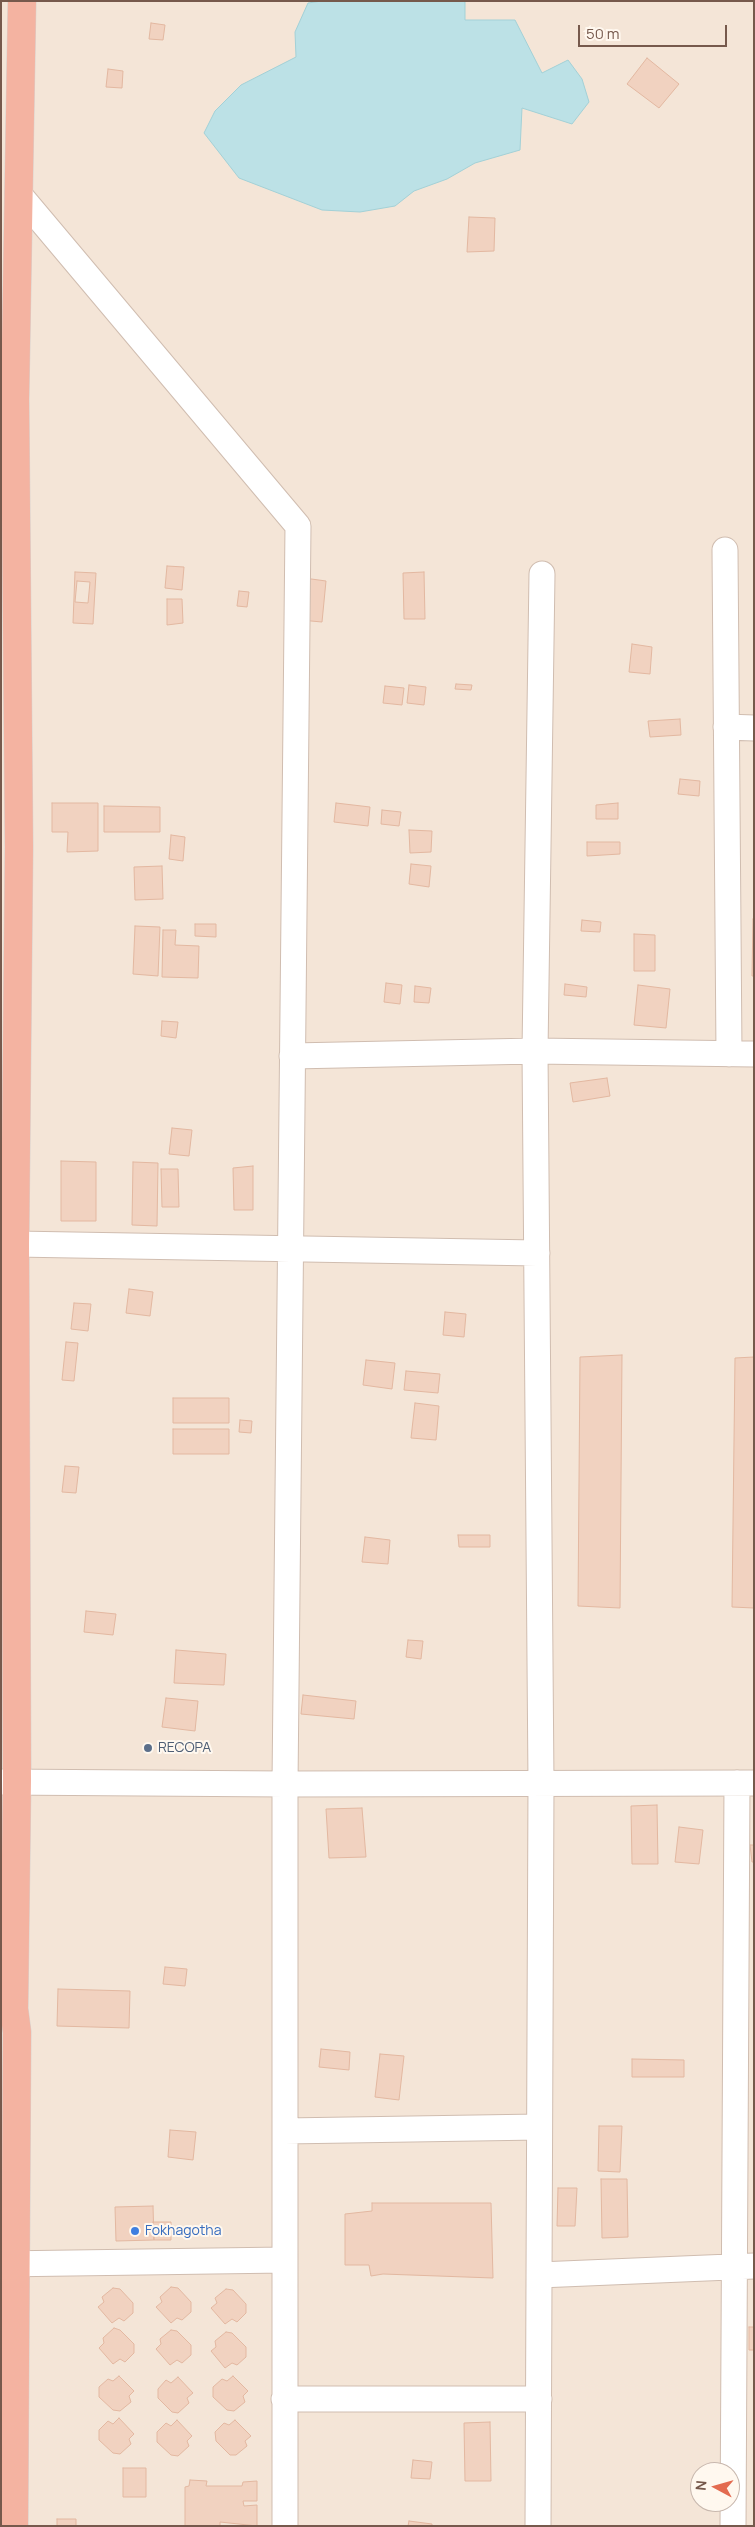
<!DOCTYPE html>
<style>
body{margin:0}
#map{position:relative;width:755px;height:2527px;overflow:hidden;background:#fcf3e8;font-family:Manrope,sans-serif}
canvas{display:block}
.frame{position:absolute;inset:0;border:2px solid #76594c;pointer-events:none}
.north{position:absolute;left:690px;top:2462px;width:50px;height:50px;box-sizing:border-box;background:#fff8ef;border:1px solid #c8b8ae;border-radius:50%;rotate:276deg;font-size:14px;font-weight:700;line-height:20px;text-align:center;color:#76594c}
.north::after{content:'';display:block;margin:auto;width:18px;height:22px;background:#e36b50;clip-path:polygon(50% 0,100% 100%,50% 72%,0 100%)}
.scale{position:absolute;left:578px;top:25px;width:149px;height:22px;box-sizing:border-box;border:2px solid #76594c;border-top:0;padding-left:6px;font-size:15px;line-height:18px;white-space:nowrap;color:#76594c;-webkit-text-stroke:4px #fff8ef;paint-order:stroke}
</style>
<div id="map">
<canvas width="755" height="2527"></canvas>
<div class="frame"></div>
<div class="north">N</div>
<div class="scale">50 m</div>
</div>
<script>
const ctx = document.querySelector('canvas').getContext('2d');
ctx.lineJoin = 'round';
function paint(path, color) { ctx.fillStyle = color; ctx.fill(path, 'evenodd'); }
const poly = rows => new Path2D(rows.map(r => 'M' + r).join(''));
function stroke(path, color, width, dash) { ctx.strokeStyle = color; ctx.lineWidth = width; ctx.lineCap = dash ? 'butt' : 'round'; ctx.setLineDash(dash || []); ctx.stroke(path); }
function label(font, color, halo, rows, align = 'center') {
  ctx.font = font + ' Manrope,sans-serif'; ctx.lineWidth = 4; ctx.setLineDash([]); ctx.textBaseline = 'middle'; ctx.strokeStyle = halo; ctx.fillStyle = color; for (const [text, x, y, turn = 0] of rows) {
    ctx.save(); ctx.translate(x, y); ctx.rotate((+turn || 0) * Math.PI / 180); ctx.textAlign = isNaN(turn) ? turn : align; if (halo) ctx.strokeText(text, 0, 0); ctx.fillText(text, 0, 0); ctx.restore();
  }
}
paint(poly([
 [1,1,754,1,754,2526,1,2526],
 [700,2472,730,2472,730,2502,700,2502]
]), '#f4e5d7');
const water = poly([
 [322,1,463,1,465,2,465,20,515,20,542,73,568,60,582,79,589,102,572,124,522,108,520,150,475,163,447,179,414,191,395,206,360,212,322,210,239,178,204,133,215,111,241,85,296,57,295,32,308,3,322,1]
]);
paint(water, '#bce1e6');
stroke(water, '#a3d1d7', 1);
const building = poly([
 [151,23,165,25,163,40,149,39,151,23],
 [647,58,679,84,659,108,627,84,647,58],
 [108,69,123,71,122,88,106,87,108,69],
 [469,217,495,218,494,251,467,252,469,217],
 [167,566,184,567,182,590,165,588,167,566],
 [75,572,96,573,93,624,73,623,75,572],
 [424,572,425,619,404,619,403,573,424,572],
 [304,578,326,581,322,622,300,620,304,578],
 [77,581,90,582,88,603,75,602,77,581],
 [239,591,249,592,247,607,237,606,239,591],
 [167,599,182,599,183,623,167,625,167,599],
 [632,644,652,647,650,674,629,672,632,644],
 [456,684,472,685,471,690,455,689,456,684],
 [409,685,426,687,424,705,407,703,409,685],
 [385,686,404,688,402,705,383,703,385,686],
 [680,719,681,735,650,737,648,721,680,719],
 [680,779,700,781,699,796,678,794,680,779],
 [52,803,98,803,98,851,67,852,68,832,52,832,52,803],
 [336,803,370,807,368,826,334,822,336,803],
 [618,803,618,819,596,819,596,805,618,803],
 [104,806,160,807,160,832,104,832,104,806],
 [382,810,401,812,399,826,381,824,382,810],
 [409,830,432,831,431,852,410,853,409,830],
 [171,835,185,837,183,861,169,859,171,835],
 [587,842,620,842,620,854,587,856,587,842],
 [411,864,431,866,429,887,409,884,411,864],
 [162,866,163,899,135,900,134,867,162,866],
 [753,919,754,919,754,976,752,976,753,919],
 [582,920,601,922,600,932,581,931,582,920],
 [195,924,216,924,216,937,195,936,195,924],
 [135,926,160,927,158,976,133,974,135,926],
 [163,930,176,930,175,945,199,946,198,978,162,977,163,930],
 [634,934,655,935,655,971,634,971,634,934],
 [386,983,402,985,400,1004,384,1002,386,983],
 [565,984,587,987,586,997,564,995,565,984],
 [638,985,670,989,666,1028,634,1025,638,985],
 [415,986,431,988,429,1003,414,1002,415,986],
 [162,1021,178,1022,176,1038,161,1036,162,1021],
 [607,1078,610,1096,573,1102,570,1083,607,1078],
 [172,1128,192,1130,189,1156,169,1154,172,1128],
 [61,1161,96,1162,96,1221,61,1221,61,1161],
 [133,1162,158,1163,157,1226,132,1225,133,1162],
 [253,1166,253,1210,234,1210,233,1168,253,1166],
 [161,1169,178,1169,179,1207,162,1207,161,1169],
 [129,1289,153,1292,150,1316,126,1313,129,1289],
 [74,1303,91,1304,88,1331,71,1329,74,1303],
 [445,1312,466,1314,464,1337,443,1335,445,1312],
 [66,1342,78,1343,74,1381,62,1380,66,1342],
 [622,1355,620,1608,578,1606,580,1357,622,1355],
 [754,1357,754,1608,732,1607,735,1358,754,1357],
 [366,1360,395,1363,392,1389,363,1385,366,1360],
 [406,1371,440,1374,438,1393,404,1390,406,1371],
 [173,1398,229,1398,229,1423,173,1423,173,1398],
 [415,1403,439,1406,436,1440,411,1438,415,1403],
 [240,1420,252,1421,251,1433,239,1432,240,1420],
 [173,1429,229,1429,229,1454,173,1454,173,1429],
 [65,1466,79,1467,76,1493,62,1492,65,1466],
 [458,1535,490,1535,490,1547,459,1547,458,1535],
 [365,1537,390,1540,388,1564,362,1562,365,1537],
 [86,1611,116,1614,113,1635,84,1632,86,1611],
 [408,1640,423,1641,421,1659,406,1657,408,1640],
 [176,1650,226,1654,224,1685,174,1683,176,1650],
 [303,1695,356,1701,354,1719,301,1714,303,1695],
 [166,1698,198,1701,195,1731,162,1727,166,1698],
 [657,1805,658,1864,632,1864,631,1806,657,1805],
 [362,1808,366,1857,329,1858,326,1809,362,1808],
 [679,1827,703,1830,699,1864,675,1862,679,1827],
 [750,1845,754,1845,754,1862,752,1862,750,1845],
 [165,1967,187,1969,185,1986,163,1984,165,1967],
 [58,1989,130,1991,129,2028,57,2026,58,1989],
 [321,2049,350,2052,349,2070,319,2067,321,2049],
 [380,2054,404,2056,399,2100,375,2097,380,2054],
 [632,2059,684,2060,684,2077,632,2077,632,2059],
 [599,2126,622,2126,620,2172,598,2171,599,2126],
 [170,2130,196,2132,193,2160,168,2157,170,2130],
 [601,2179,627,2179,628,2237,602,2238,601,2179],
 [558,2188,577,2188,575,2226,557,2226,558,2188],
 [372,2203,491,2203,493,2278,383,2274,371,2276,369,2265,345,2265,345,2214,372,2211,372,2203],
 [153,2206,154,2240,116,2241,115,2207,153,2206],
 [153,2222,171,2222,171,2240,154,2240,153,2222],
 [171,2287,178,2288,191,2302,191,2312,182,2320,177,2318,171,2323,156,2307,162,2302,160,2297,171,2287],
 [113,2288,120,2289,133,2303,133,2313,124,2321,119,2318,112,2323,98,2307,104,2302,102,2297,113,2288],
 [226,2289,233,2290,246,2304,246,2313,237,2322,232,2319,225,2324,211,2308,217,2303,215,2298,226,2289],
 [749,2327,754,2327,754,2350,749,2350,749,2327],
 [114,2328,120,2330,134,2344,134,2353,125,2362,120,2359,113,2364,99,2348,104,2343,103,2338,114,2328],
 [171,2330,177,2331,191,2345,191,2355,182,2363,177,2360,170,2365,156,2349,161,2344,160,2339,171,2330],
 [226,2332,232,2333,246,2347,246,2357,237,2365,232,2363,225,2368,211,2351,216,2347,215,2341,226,2332],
 [119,2376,134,2391,129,2396,131,2402,120,2411,113,2410,99,2397,99,2387,108,2379,113,2381,119,2376],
 [233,2376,248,2391,243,2396,245,2402,234,2411,227,2410,213,2397,213,2387,222,2379,227,2381,233,2376],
 [178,2377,193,2393,187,2398,189,2403,178,2413,172,2412,158,2398,158,2389,166,2380,171,2383,178,2377],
 [119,2418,134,2434,129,2439,131,2444,120,2454,113,2453,99,2440,99,2430,108,2421,113,2424,119,2418],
 [177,2420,192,2436,187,2441,189,2446,178,2456,171,2455,157,2442,157,2432,166,2423,171,2426,177,2420],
 [235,2420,251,2436,245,2441,247,2446,236,2455,230,2455,216,2441,215,2432,224,2423,229,2425,235,2420],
 [490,2422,491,2481,465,2481,464,2423,490,2422],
 [413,2460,432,2462,430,2479,411,2478,413,2460],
 [123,2468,146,2468,146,2497,123,2497,123,2468],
 [190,2480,207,2481,206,2486,242,2486,243,2482,257,2481,257,2501,243,2501,244,2506,257,2505,257,2526,220,2522,220,2526,185,2526,185,2487,189,2486,190,2480],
 [57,2519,76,2519,76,2526,57,2526,57,2519],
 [409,2521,432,2524,432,2526,408,2526,409,2521]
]);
paint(building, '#f1d2c0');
stroke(building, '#e3b8a1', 1);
const minor = poly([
 [18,193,298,526,285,1784,285,2526],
 [725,550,729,1054],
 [726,727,754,728],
 [292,1056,535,1051,754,1054],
 [15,1244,537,1253],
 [1,1782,285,1784,754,1783],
 [285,2131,539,2127],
 [1,2264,284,2260],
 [539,2275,754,2266],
 [284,2399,539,2399],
 [538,2526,541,1783,535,1051,542,574],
 [733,2526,737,1783]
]);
const highway = poly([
 [14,2526,17,2032,14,2009,17,1780,15,1244,19,847,15,399,22,1]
]);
stroke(minor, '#d0bdb0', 27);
stroke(highway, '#d9d1cd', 29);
stroke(minor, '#fff', 25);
stroke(highway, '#f4b3a1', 28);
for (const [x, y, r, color] of [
 [148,1748,5,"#5c6f8a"],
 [135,2231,5,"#3f7fe0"]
]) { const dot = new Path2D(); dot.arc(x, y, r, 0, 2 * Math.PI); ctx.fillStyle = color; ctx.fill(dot); stroke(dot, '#fff8ef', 2); }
label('14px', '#4e5e75', '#fff8ef', [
 ["RECOPA",158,1748]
], 'left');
label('14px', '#366cbe', '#fff8ef', [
 ["Fokhagotha",145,2231]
], 'left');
</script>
